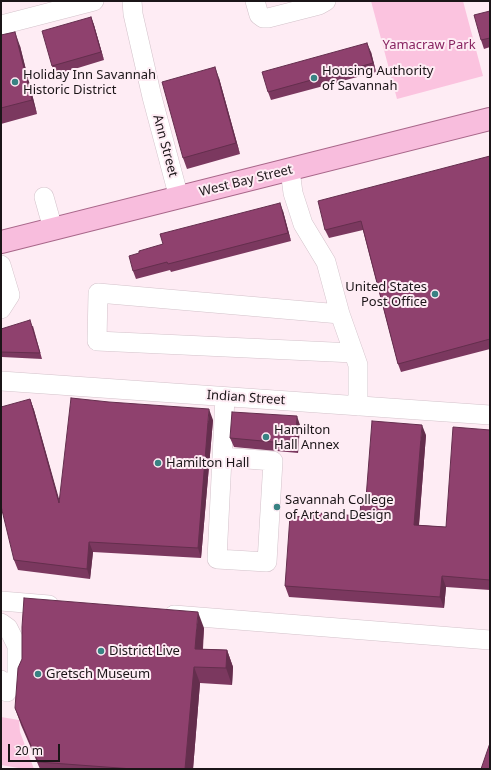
<!DOCTYPE html>
<style>
body{margin:0}
#map{position:relative;width:491px;height:770px;overflow:hidden;background:#feecf4;font-family:"Noto Sans",sans-serif}
canvas{display:block}
.frame{position:absolute;inset:0;border:2px solid #1b1518;pointer-events:none}
.scale{position:absolute;left:8px;top:744px;width:52px;height:18px;box-sizing:border-box;border:2px solid #1b1518;border-top:0;padding-left:5px;font-size:12px;line-height:14px;white-space:nowrap;color:#1b1518;-webkit-text-stroke:3px #feecf4;paint-order:stroke}
</style>
<div id="map">
<canvas width="491" height="770"></canvas>
<div class="frame"></div>
<div class="scale">20 m</div>
</div>
<script>
const ctx = document.querySelector('canvas').getContext('2d');
ctx.lineJoin = 'round';
function paint(path, color) { ctx.fillStyle = color; ctx.fill(path, 'evenodd'); }
const poly = rows => new Path2D(rows.map(r => 'M' + r).join(''));
function stroke(path, color, width, dash) { ctx.strokeStyle = color; ctx.lineWidth = width; ctx.lineCap = dash ? 'butt' : 'round'; ctx.setLineDash(dash || []); ctx.stroke(path); }
function label(font, color, halo, rows, align = 'center') {
  ctx.font = font + ' "Noto Sans",sans-serif'; ctx.lineWidth = 4; ctx.setLineDash([]); ctx.textBaseline = 'middle'; ctx.strokeStyle = halo; ctx.fillStyle = color; for (const [text, x, y, turn = 0] of rows) {
    ctx.save(); ctx.translate(x, y); ctx.rotate((+turn || 0) * Math.PI / 180); ctx.textAlign = isNaN(turn) ? turn : align; if (halo) ctx.strokeText(text, 0, 0); ctx.fillText(text, 0, 0); ctx.restore();
  }
}
paint(poly([
 [371,1,463,1,483,76,397,99],
 [1,717,19,720,20,732,34,769,24,769,1,765]
]), '#fbc3df');
const minor = poly([
 [132,1,133,14,152,97,179,198],
 [255,1,259,15,263,18,268,18,319,5,326,1],
 [1,25,94,1],
 [290,170,293,193,303,224,326,262,340,314,358,365,358,406],
 [44,197,53,229],
 [1,265,10,295,1,309],
 [340,314,98,293,97,341,354,353],
 [1,381,490,415],
 [222,457,273,461,267,562,217,559,225,397],
 [1,601,49,605],
 [174,615,490,640],
 [1,623,8,628,17,646,17,675,7,692,1,680]
]);
const major = poly([
 [1,242,490,119]
]);
stroke(minor, '#d3c2ca', 20);
stroke(major, '#a86689', 24);
stroke(minor, '#fff', 19);
stroke(major, '#f8bddd', 22);
paint(poly([
 [490,11,490,47,484,49,481,40],
 [91,17,94,25,104,60,55,75,52,66],
 [1,35,20,46,37,114,1,124],
 [371,52,376,72,271,100,268,92],
 [219,78,240,154,187,169,183,158],
 [490,156,490,349,401,372,398,364,363,230,329,238,325,230],
 [283,211,291,241,171,272,170,270,136,279,133,271,139,253],
 [33,326,42,359,2,357,1,355,1,329],
 [30,399,34,410,59,501,213,420,201,558,93,552,90,579,18,570,14,560],
 [300,425,298,453,234,447,230,438],
 [490,430,490,590,446,587,444,608,289,597,285,586,305,517,360,516,366,498,426,435,419,525,446,527],
 [204,628,203,649,227,650,233,667,232,685,200,683,193,769,40,769,21,725,15,708]
]), '#7b385f');
paint(poly([
 [91,17,94,25,104,60,101,52],
 [15,32,20,46,37,114,32,100],
 [367,43,371,52,376,72,373,63],
 [215,67,219,78,240,154,236,143],
 [280,203,283,211,291,241,288,233],
 [30,399,34,410,63,513,59,503],
 [209,409,213,420,201,558,198,548],
 [297,416,300,425,298,453,295,444],
 [422,425,426,435,418,536,414,525],
 [89,542,93,552,90,579,87,569],
 [442,576,446,587,444,608,440,597],
 [198,612,204,628,201,665,195,649],
 [227,650,233,667,232,685,226,668],
 [194,667,200,683,193,769,185,769]
]), '#642e4d');
const building = poly([
 [490,11,490,38,481,40,474,15,490,11],
 [91,17,101,52,52,66,42,31,91,17],
 [15,32,32,100,1,108,1,35,15,32],
 [367,43,373,63,268,92,262,72,367,43],
 [215,67,236,143,183,158,162,82,215,67],
 [490,156,490,339,398,364,361,221,325,230,318,201,490,156],
 [280,203,288,233,168,264,167,262,133,271,129,256,139,253,139,251,163,244,160,234,280,203],
 [30,320,40,353,1,352,1,329,30,320],
 [71,398,109,402,209,409,198,548,89,542,87,569,14,560,1,506,1,407,30,399,59,503,71,398],
 [232,412,297,416,295,444,230,438,232,412],
 [372,421,422,425,414,525,446,527,453,427,490,430,490,580,442,576,440,597,285,586,290,516,305,517,305,512,360,516,361,498,366,498,372,421],
 [24,598,198,612,195,649,227,650,226,668,194,667,185,769,133,769,38,762,15,708,18,668,22,659,22,627,24,598],
 [490,743,490,769,481,769,490,743]
]);
paint(building, '#8f416e');
stroke(building, '#642e4d', 1);
for (const [x, y, r, color] of [
 [314,78,4,"#398283"],
 [15,82,4,"#398283"],
 [435,294,4,"#398283"],
 [266,437,4,"#398283"],
 [158,463,4,"#398283"],
 [277,507,4,"#398283"],
 [101,651,4,"#398283"],
 [38,674,4,"#398283"]
]) { const dot = new Path2D(); dot.arc(x, y, r, 0, 2 * Math.PI); ctx.fillStyle = color; ctx.fill(dot); stroke(dot, '#feecf4', 1.5); }
label('13px', '#892562', '#feecf4', [
 ["Yamacraw Park",429,45]
]);
label('13px', '#1b1518', '#feecf4', [
 ["Housing Authority",322,71],
 ["of Savannah",322,86],
 ["Holiday Inn Savannah",23,75],
 ["Historic District",23,90],
 ["United States",427,287,"right"],
 ["Post Office",427,302,"right"],
 ["Hamilton",274,430],
 ["Hall Annex",274,445],
 ["Hamilton Hall",166,463],
 ["Savannah College",285,500],
 ["of Art and Design",285,515],
 ["District Live",109,651],
 ["Gretsch Museum",46,674]
], 'left');
label('13px', '#1b1518', '#feecf4', [
 ["Ann Street",165,146,75],
 ["West Bay Street",246,181,-14],
 ["Indian Street",246,398,4]
]);
</script>
